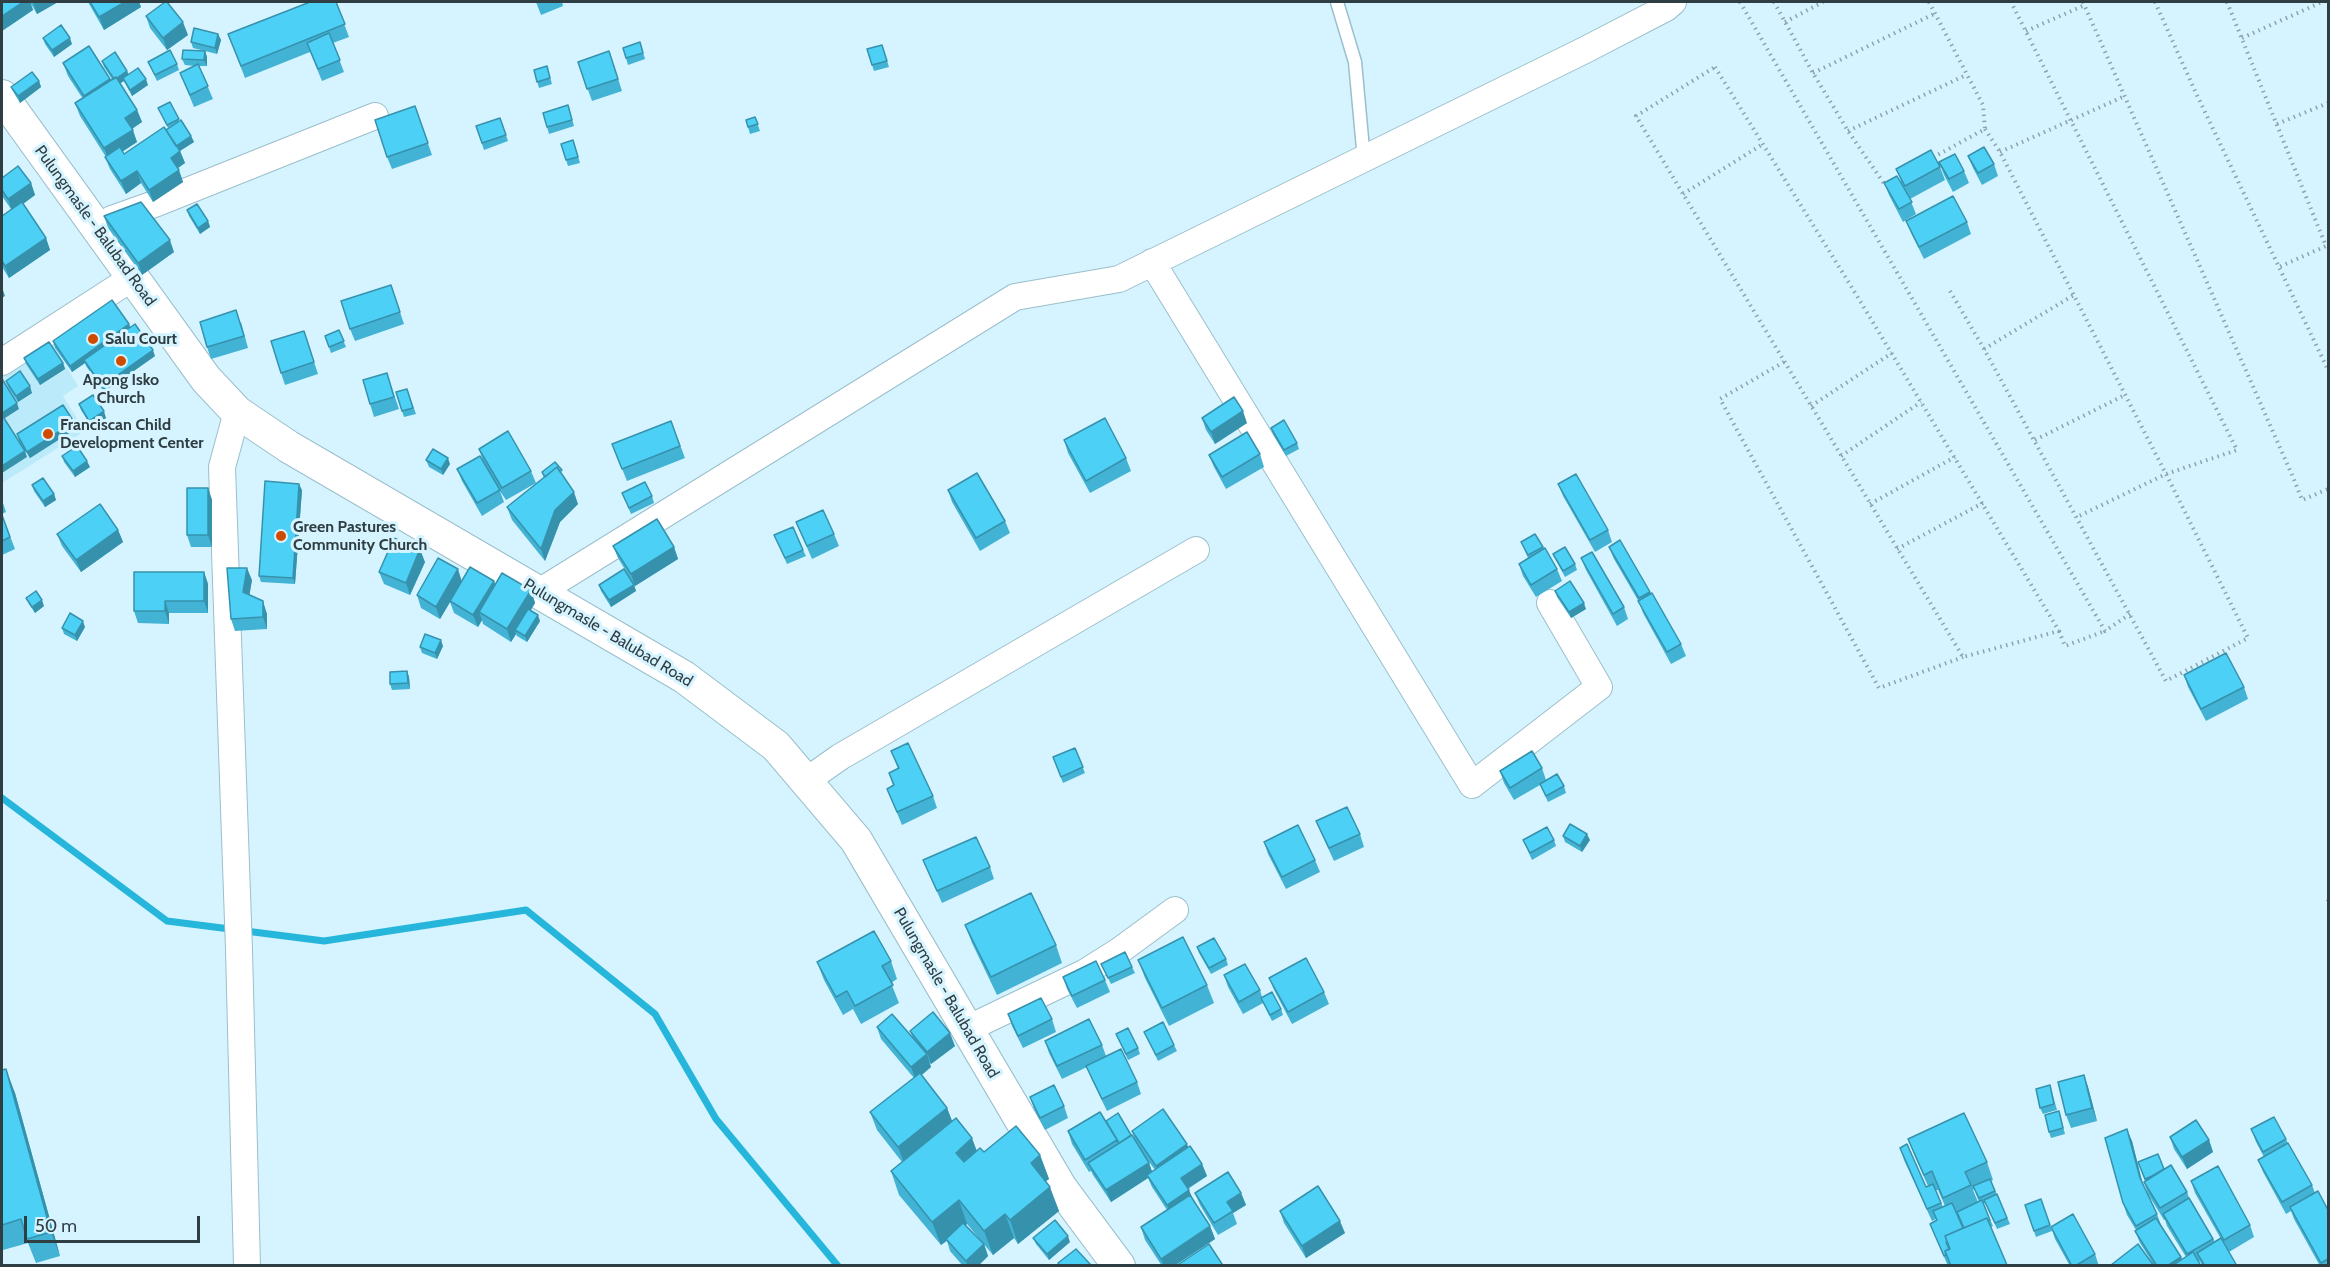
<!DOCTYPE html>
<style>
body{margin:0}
#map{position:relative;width:2330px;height:1267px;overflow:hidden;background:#d6f4ff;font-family:Cabin,sans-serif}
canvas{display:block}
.frame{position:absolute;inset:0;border:3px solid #2f3e43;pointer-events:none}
.scale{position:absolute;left:24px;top:1216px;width:176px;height:27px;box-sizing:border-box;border:3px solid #2f3e43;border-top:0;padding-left:8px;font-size:18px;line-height:21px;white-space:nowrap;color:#2f3e43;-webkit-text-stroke:4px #d6f4ff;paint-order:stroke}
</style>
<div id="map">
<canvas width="2330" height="1267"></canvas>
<div class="frame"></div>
<div class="scale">50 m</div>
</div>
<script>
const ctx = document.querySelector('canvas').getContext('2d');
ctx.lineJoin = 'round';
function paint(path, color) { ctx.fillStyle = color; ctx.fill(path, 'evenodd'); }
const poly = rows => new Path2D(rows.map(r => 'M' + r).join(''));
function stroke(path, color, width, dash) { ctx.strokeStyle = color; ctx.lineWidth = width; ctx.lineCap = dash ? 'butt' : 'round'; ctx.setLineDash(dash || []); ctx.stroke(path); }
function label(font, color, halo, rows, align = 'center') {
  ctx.font = font + ' Cabin,sans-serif'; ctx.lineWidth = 6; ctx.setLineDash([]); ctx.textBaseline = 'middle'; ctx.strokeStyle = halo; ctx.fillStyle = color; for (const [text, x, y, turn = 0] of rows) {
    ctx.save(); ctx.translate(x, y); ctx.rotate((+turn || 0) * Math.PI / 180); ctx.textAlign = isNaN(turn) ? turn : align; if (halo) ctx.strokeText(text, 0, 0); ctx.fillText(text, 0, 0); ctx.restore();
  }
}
paint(poly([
 [53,345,78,386,63,396,85,431,2,483,2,377]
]), '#bbeafa');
stroke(poly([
 [2,798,167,921,324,941,526,910,655,1014,716,1119,838,1266]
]), '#27b6db', 7);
const service = poly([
 [1337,2,1355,62,1364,160]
]);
const minor = poly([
 [112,219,157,203,375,116],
 [1152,262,1472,785,1599,687,1550,603],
 [2,362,132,278],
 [237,412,222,467,239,950,247,1266],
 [539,592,1015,297,1119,279,1585,50,1666,8,1673,2],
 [806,781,840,757,1196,550],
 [967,1029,1084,973,1119,951,1175,910]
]);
const tertiary = poly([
 [2,96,206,379,237,412,289,447,684,677,776,746,856,840,1061,1188,1119,1266]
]);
stroke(service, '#9bbfcb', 15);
stroke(minor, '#9bbfcb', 28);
stroke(tertiary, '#9bbfcb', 34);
stroke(poly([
 [1740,2,2105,631,2130,614],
 [1774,2,1813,73,1848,131,1885,185,1889,183],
 [1929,2,1983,105,1985,129,1932,158],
 [2083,2,2293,477,2302,500,2328,489],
 [2155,2,2195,91,2328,370],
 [2227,2,2326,246,2279,267],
 [1785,22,1823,2],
 [2026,31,2085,5],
 [2242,38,2322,2],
 [1715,67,1854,291,2059,631,1963,657,1636,116,1715,67],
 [1813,73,1936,13],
 [2277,124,2328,103],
 [1985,129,2000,152,2166,474,2237,450,2011,2],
 [1848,131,1966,75],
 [2000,152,2125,96],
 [1683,194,1763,144],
 [1950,291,1984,349,2166,681,2248,638,2166,474,2077,517],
 [1984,349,2074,295],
 [1784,362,1720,399,1879,688,1963,657],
 [1811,406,1892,353],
 [2035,440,2125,395],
 [1841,456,1921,402],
 [1870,504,1955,457],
 [1897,549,1983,503],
 [2059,631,2065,646,2105,631],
 [2328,900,2328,901]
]), '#8ca3ab', 4, [1.5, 4.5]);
stroke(service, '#fff', 12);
stroke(minor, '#fff', 26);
stroke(tertiary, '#fff', 32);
paint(poly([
 [2,2,58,2,37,14,31,4,33,10,2,31],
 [88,2,139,2,141,7,104,30],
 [336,2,349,37,333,43,344,72,322,81,310,52,245,78,228,34],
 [536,2,562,2,563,6,541,15],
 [146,16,188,35,167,50,150,28],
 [218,34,221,40,217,54,193,48,191,42],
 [43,38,72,44,54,57,45,44],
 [640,42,645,59,628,65,623,48],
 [205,51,207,57,207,66,199,66,213,99,194,107,180,73,195,66,185,65,182,59],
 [884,51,889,67,874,71,872,65],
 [102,61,148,85,132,96,124,81,120,83,137,110,142,122,132,129,137,142,122,152,124,154,168,128,158,108,170,102,179,121,191,136,194,142,180,151,185,163,178,168,183,182,153,202,141,183,126,194,110,169,105,157,106,157,80,116,75,103,83,99,68,76,63,63,111,81,112,79,104,67],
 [148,62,177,64,179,70,157,81],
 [578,62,613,63,622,91,592,101],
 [547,66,552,84,539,88,534,70],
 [39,81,41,87,20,103,14,93,11,87],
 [568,105,574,126,549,134,543,113],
 [415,106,432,155,392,169,387,157],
 [755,117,760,131,750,134,746,120],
 [500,118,508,141,484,150,476,126],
 [561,144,575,146,580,163,568,166],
 [1968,156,1994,164,1998,176,1982,185,1973,168],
 [1939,162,1964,171,1969,183,1953,192,1944,175],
 [1940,167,1945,180,1910,199,1916,214,1903,222,1889,195,1884,183,1901,181,1896,169],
 [2,178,31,183,35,195,23,204,46,238,50,250,9,278,2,267,2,216,11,209,2,196],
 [187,210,208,221,210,227,200,234,189,216],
 [104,216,174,252,142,275,108,228],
 [1906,221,1967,222,1971,234,1924,259,1911,233],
 [391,285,404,324,355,341,350,329],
 [241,322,248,348,211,359,207,347],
 [129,324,130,327,155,356,104,392,86,366,85,363,72,372,55,348,53,341],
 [339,330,346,347,331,353,325,336],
 [304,331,318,374,285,385,281,373],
 [24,358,63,363,65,369,40,385,26,364],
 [387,373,399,409,374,417,370,404],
 [6,381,32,393,18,402,8,387],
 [407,389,416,414,404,417,402,411],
 [79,404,106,418,92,427,81,410],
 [1202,418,1247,423,1215,444,1206,430],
 [671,421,685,458,627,481,612,444],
 [77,428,30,458,19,441,17,434],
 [1271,428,1297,443,1299,449,1286,456,1273,434],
 [1064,440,1126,458,1131,471,1090,493,1068,453],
 [479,449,531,471,536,483,506,500,500,491,504,502,482,516,462,481,457,469,483,461],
 [1260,454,1264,467,1226,489,1214,467,1209,455],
 [62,456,90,467,75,477,64,462],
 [426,460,450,464,443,475,429,467],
 [542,472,564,477,578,504,560,522,545,561,512,520,507,507,544,478],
 [1558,484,1608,530,1612,542,1595,552,1563,496],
 [32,485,54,494,56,500,45,507,34,491],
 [208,488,212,500,212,547,191,547,187,535],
 [302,490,295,584,261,582,259,576],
 [948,490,1005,521,1010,533,980,551,952,502],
 [622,493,652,496,654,503,631,514],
 [2,500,6,512,2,514],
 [2,515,15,549,2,555],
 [796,522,834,534,839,546,812,559],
 [118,530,123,542,81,572,62,546,57,534],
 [777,541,803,550,806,556,787,564],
 [1521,542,1543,547,1557,569,1562,581,1536,597,1523,576,1519,564,1528,558],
 [613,546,674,547,678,559,635,586,618,558],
 [1609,547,1650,592,1681,644,1686,656,1671,664,1643,613,1639,602,1614,559],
 [1553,554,1575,564,1577,570,1565,577,1556,560],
 [1581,558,1624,607,1628,619,1617,626,1586,570],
 [425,562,410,595,384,584,379,572],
 [204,572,208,584,208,613,169,613,169,624,138,623,134,611],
 [252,580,249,595,267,614,267,629,235,631,231,619],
 [462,581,494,581,495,585,531,590,535,603,531,610,540,621,527,642,517,636,516,634,511,642,483,624,482,620,478,627,454,613,450,602,440,619,421,608,417,595],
 [599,585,634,585,636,591,611,607,601,591],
 [1555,591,1586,609,1571,618,1557,597],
 [26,598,44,606,35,613,29,604],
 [85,627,77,641,64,634,62,628],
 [443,646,437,659,422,653,420,647],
 [407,671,409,677,410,689,392,690,390,684],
 [2184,675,2244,687,2248,699,2206,721,2188,687],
 [1075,748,1085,773,1063,783,1053,757],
 [891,751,933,796,937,808,902,825,887,789,893,785,889,773,898,769],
 [1542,768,1546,780,1564,786,1566,793,1548,802,1540,785,1514,800,1504,783,1500,771],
 [1316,821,1360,834,1364,847,1334,861,1321,833],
 [1563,836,1590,840,1582,852,1565,842],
 [1523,840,1554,840,1556,846,1532,860],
 [1264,842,1315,860,1320,872,1286,889,1268,854],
 [923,860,990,867,994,879,942,903],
 [965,925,1056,945,1062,963,997,995,972,943],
 [1197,947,1226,959,1228,965,1211,974,1199,953],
 [1138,960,1207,985,1214,1003,1169,1026,1145,978],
 [891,961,897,979,891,983,899,1003,861,1024,853,1009,843,1015,824,980,817,962],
 [1101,964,1132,967,1135,973,1111,984],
 [1224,975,1260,990,1262,997,1281,1009,1283,1015,1272,1021,1263,1003,1243,1014,1228,987],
 [1063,977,1105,980,1110,992,1077,1008,1067,989],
 [1269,978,1324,992,1329,1004,1292,1024,1274,990],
 [1008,1014,1052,1019,1056,1032,1023,1048,1012,1026],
 [877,1027,913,1038,910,1031,955,1046,931,1064,929,1062,931,1067,921,1075,947,1108,952,1121,977,1151,984,1152,1040,1155,1049,1179,1046,1181,1059,1211,1018,1244,1014,1238,993,1255,967,1224,966,1225,984,1244,988,1256,978,1266,963,1266,950,1251,947,1241,941,1245,899,1195,891,1171,902,1162,877,1130,870,1112,914,1078,881,1039],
 [1144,1032,1174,1045,1177,1051,1158,1061],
 [1116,1034,1138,1048,1140,1054,1128,1060],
 [1045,1041,1102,1045,1106,1056,1137,1082,1141,1094,1107,1111,1091,1078,1087,1067,1062,1079,1049,1053],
 [2,1070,15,1093,60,1256,36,1263,28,1243,3,1250,2,1246],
 [2084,1075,2088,1087,2097,1121,2071,1128,2066,1115],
 [2050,1085,2057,1110,2043,1114,2040,1108],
 [1030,1097,1064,1106,1068,1118,1045,1130,1034,1109],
 [2059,1111,2065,1134,2051,1138,2049,1132],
 [1107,1124,1135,1140,1132,1131,1189,1147,1202,1164,1207,1176,1188,1189,1191,1197,1210,1226,1215,1239,1174,1266,1162,1266,1145,1240,1141,1227,1167,1210,1152,1187,1148,1178,1111,1202,1093,1175,1091,1171,1089,1172,1072,1144,1068,1131],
 [1144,1155,1155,1170,1152,1171,1149,1163],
 [2251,1129,2286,1139,2288,1144,2312,1185,2315,1193,2328,1210,2328,1266,2320,1266,2294,1219,2291,1211,2286,1214,2263,1172,2258,1160,2264,1157,2256,1142],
 [2170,1137,2209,1140,2213,1152,2187,1169,2174,1149],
 [1908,1139,1987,1162,1993,1180,1991,1181,2010,1224,1997,1229,1985,1203,1983,1204,1993,1226,1991,1227,2007,1266,1948,1266,1930,1224,1936,1221,1936,1219,1932,1221,1904,1160,1900,1148,1926,1187,1928,1186,1915,1157],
 [1974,1189,1979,1202,1978,1202,1973,1190],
 [1936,1190,1938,1190,1945,1206,1943,1207],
 [1957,1213,1964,1228,1963,1228],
 [2132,1141,2143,1184,2157,1214,2161,1225,2182,1259,2186,1257,2167,1226,2165,1220,2164,1220,2148,1194,2144,1182,2145,1181,2138,1162,2164,1169,2187,1192,2190,1200,2215,1242,2221,1239,2195,1193,2191,1181,2250,1225,2254,1237,2229,1252,2237,1266,2202,1266,2200,1261,2199,1262,2201,1266,2111,1266,2152,1262,2140,1243,2135,1231,2136,1230,2127,1215,2123,1203],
 [1195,1193,1241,1193,1246,1205,1233,1213,1237,1224,1218,1235,1200,1205],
 [2041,1199,2052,1231,2036,1237,2025,1205],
 [1280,1211,1345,1233,1306,1258,1284,1223],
 [2051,1227,2095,1254,2099,1266,2070,1266,2055,1239],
 [1033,1238,1070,1242,1049,1260,1036,1244]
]), '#42b3d4');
paint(poly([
 [23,2,30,2,33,10,2,31,2,16],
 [33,2,58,2,37,14],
 [125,2,139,2,141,7,104,30,99,17],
 [183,22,188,35,167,50,163,38],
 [218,34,221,40,217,54,215,48],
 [70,38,72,44,54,57,52,50],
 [205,51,207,57,207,66,204,60],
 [127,71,130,77,123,78,124,81,116,86,114,80],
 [110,79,114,91,89,108,84,96],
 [146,79,148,85,132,96,130,90],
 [39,81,41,87,20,103,18,96],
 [137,110,142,122,130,130,125,118],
 [133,130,137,142,109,160,104,148],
 [191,136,194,142,178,152,176,146],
 [180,151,185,163,175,170,171,158],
 [179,170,183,182,153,202,149,190],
 [137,171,141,183,126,194,121,181],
 [31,183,35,195,12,212,8,199],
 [208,221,210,227,200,234,198,228],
 [46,238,50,250,9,278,5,266],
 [170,240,174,252,142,275,138,263],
 [3,290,5,296,2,298,2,291],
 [129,324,131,330,84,360,85,363,72,372,70,366],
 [153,350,155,356,104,392,102,386],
 [63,363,65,369,40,385,38,379],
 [30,386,32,393,18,402,16,396],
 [17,403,19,409,2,420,2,413],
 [104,411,106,418,92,427,89,421],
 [1243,411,1247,423,1215,444,1211,432],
 [74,422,77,428,30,458,27,452],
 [25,451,27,457,2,473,2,466],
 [448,458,450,464,443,475,441,469],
 [87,461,90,467,75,477,73,471],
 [299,484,302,490,295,584,293,578],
 [208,488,212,500,212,547,208,535],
 [574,492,578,504,560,522,545,561,541,549,555,510],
 [54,494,56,500,45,507,43,501],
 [118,530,123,542,81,572,76,560],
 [674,547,678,559,635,586,631,574],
 [420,549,425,562,410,595,406,583],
 [247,568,252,580,248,604,243,592],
 [458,569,462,582,440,619,436,607],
 [204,572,208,584,208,613,204,601],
 [494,581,498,593,479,612,482,620,478,627,473,615],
 [634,585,636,591,611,607,609,600],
 [531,590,535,603,517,632,515,630,516,634,511,642,507,629],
 [42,600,44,606,35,613,32,607],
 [165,601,169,613,169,624,165,611],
 [263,601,267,614,267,629,263,617],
 [1584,603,1586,609,1571,618,1569,612],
 [538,615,540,621,527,642,525,636],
 [83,621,85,627,77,641,75,635],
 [441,640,443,646,437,659,435,653],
 [407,671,409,677,410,689,408,683],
 [1587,834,1590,840,1582,852,1580,846],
 [950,1033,955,1046,931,1064,927,1052],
 [927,1054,931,1067,916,1080,911,1067],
 [6,1069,15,1093,60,1256,51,1232],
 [2084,1075,2088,1087,2097,1121,2092,1108],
 [947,1108,954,1126,905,1165,898,1147],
 [2127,1129,2132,1141,2144,1190,2140,1178],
 [972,1138,981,1162,964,1176,956,1153],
 [2209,1140,2213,1152,2187,1169,2182,1157],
 [1187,1144,1192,1156,1160,1178,1156,1166],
 [1040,1155,1049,1179,1039,1186,1031,1163],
 [1149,1163,1153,1175,1147,1175,1148,1178,1111,1202,1106,1190],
 [1202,1164,1207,1176,1185,1190,1181,1178],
 [1050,1187,1059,1211,1018,1244,1010,1220],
 [1189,1190,1194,1202,1172,1217,1167,1205],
 [1241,1193,1246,1205,1233,1213,1227,1202],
 [959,1200,967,1224,941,1245,932,1222],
 [1005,1214,1014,1238,993,1255,984,1231],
 [1340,1221,1345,1233,1306,1258,1302,1246],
 [1210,1226,1215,1239,1174,1266,1164,1266,1161,1259],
 [1068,1236,1070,1242,1049,1260,1047,1254],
 [984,1244,988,1256,978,1266,968,1266,966,1261],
 [2181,1257,2184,1266,2167,1266]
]), '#3692ac');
const building = poly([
 [2,2,23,2,2,16,2,2],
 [90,2,125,2,99,17,90,2],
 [165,2,167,2,183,22,163,38,146,16,165,2],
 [310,2,336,2,345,24,241,66,228,34,310,2],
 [61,25,70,38,52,50,43,38,61,25],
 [194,28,218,34,215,48,191,42,194,28],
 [329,33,340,60,318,69,307,43,329,33],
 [640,42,643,53,626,58,623,48,640,42],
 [882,45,887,61,872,65,867,49,882,45],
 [89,46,110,79,84,96,63,63,89,46],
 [170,50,177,64,155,75,148,62,170,50],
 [183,50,205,51,204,60,182,59,183,50],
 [609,51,618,79,587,89,578,62,609,51],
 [115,52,127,71,117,78,116,77,114,79,102,61,115,52],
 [198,64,208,86,190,95,180,73,198,64],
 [547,66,550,78,537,82,534,70,547,66],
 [138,68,146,79,130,90,123,78,138,68],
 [32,72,39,81,18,96,11,87,32,72],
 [116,77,137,110,125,118,133,130,104,148,75,103,116,77],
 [170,102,179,119,167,125,158,108,170,102],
 [568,105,572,120,547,127,543,113,568,105],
 [415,106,428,143,387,157,375,120,415,106],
 [755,117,758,124,748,127,746,120,755,117],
 [500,118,506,135,482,143,476,126,500,118],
 [181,120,191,136,176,146,166,130,181,120],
 [164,127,180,151,171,158,179,170,149,190,137,171,121,181,105,157,120,147,124,154,164,127],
 [573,140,578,157,566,160,561,144,573,140],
 [1984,147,1994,164,1978,173,1968,156,1984,147],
 [1931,150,1940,167,1905,186,1896,169,1931,150],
 [1955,154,1964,171,1949,179,1939,162,1955,154],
 [18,166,31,183,8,199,2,190,2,178,18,166],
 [1897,176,1912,202,1899,209,1884,183,1897,176],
 [1953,196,1967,222,1919,247,1906,221,1953,196],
 [22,202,46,238,5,266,2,261,2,216,22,202],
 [141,202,170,240,138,263,104,216,141,202],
 [197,204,208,221,198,228,187,210,197,204],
 [391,285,400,312,350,329,341,301,391,285],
 [112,300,129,324,70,366,53,341,112,300],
 [236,310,244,336,207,347,200,322,236,310],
 [135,324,153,350,102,386,84,360,135,324],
 [339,330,344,341,329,347,325,336,339,330],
 [304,331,314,362,281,373,271,341,304,331],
 [49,342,63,363,38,379,24,358,49,342],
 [20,371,30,386,16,396,6,381,20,371],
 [387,373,394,397,370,404,363,380,387,373],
 [2,379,17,403,2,413,2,379],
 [407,389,413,408,402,411,396,392,407,389],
 [93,395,104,411,89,421,79,404,93,395],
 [1234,397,1243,411,1211,432,1202,418,1234,397],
 [63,405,74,422,27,452,17,434,63,405],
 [2,415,25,451,2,466,2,415],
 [1105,418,1126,458,1086,481,1064,440,1105,418],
 [1284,420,1297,443,1284,450,1271,428,1284,420],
 [671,421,680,446,622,469,612,444,671,421],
 [508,431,531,471,502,488,479,449,508,431],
 [1247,432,1260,454,1222,477,1209,455,1247,432],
 [77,446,87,461,73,471,62,456,77,446],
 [433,449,448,458,441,469,426,460,433,449],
 [480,456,500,490,477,503,457,469,480,456],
 [555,462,562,470,560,472,557,467,545,477,542,472,555,462],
 [557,467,574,492,555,510,541,549,507,507,557,467],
 [977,473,1005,521,976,538,948,490,977,473],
 [1576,474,1608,530,1590,540,1558,484,1576,474],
 [43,478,54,494,43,501,32,485,43,478],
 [265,481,299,484,293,578,259,576,265,481],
 [645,482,652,496,629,508,622,493,645,482],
 [187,488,208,488,208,535,187,535,187,488],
 [100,504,118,530,76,560,57,534,100,504],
 [823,510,834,534,807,546,796,522,823,510],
 [2,515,10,537,2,541,2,515],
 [657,519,674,547,631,574,613,546,657,519],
 [793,527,803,550,785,558,774,535,793,527],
 [1535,534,1543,547,1528,555,1521,542,1535,534],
 [394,538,420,549,406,583,379,572,394,538],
 [1620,540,1650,592,1639,598,1609,547,1620,540],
 [1565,547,1575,564,1563,571,1553,554,1565,547],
 [1545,548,1557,569,1531,585,1519,564,1545,548],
 [1592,552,1624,607,1613,614,1581,558,1592,552],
 [438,558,458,569,436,607,417,595,438,558],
 [470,567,494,581,473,615,450,601,470,567],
 [227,568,247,568,243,592,263,601,263,617,231,619,227,568],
 [624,569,634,585,609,600,599,585,624,569],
 [134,572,204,572,204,601,165,601,165,611,134,611,134,572],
 [502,573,531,590,507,629,479,612,502,573],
 [1570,581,1584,603,1569,612,1555,591,1570,581],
 [36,591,42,600,32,607,26,598,36,591],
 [1652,593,1681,644,1667,652,1638,601,1652,593],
 [528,609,538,615,525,636,515,630,528,609],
 [70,613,83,621,75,635,62,628,70,613],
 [425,634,441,640,435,653,420,647,425,634],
 [2226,653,2244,687,2201,709,2184,675,2226,653],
 [407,671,408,683,390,684,390,672,407,671],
 [908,743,933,796,897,812,887,789,894,785,889,773,899,768,891,751,908,743],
 [1075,748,1083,767,1061,777,1053,757,1075,748],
 [1532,751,1542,768,1510,788,1500,771,1532,751],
 [1557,774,1564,786,1546,796,1540,784,1557,774],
 [1347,807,1360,834,1329,848,1316,821,1347,807],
 [1570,824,1587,834,1580,846,1563,836,1570,824],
 [1298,825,1315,860,1282,877,1264,842,1298,825],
 [1547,827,1554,840,1530,853,1523,840,1547,827],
 [976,837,990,867,937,891,923,860,976,837],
 [1031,893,1056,945,991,977,965,925,1031,893],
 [874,931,891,961,882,966,893,985,855,1006,847,991,836,997,817,962,874,931],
 [1183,937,1207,985,1162,1008,1138,960,1183,937],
 [1214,938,1226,959,1209,968,1197,947,1214,938],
 [1125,952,1132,967,1108,978,1101,964,1125,952],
 [1306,958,1324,992,1288,1012,1269,978,1306,958],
 [1096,961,1105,980,1072,996,1063,977,1096,961],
 [1245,964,1260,990,1239,1002,1224,975,1245,964],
 [1272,992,1281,1009,1270,1015,1261,998,1272,992],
 [1041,998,1052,1019,1018,1036,1008,1014,1041,998],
 [933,1012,950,1033,927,1052,910,1031,933,1012],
 [892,1014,927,1054,911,1067,877,1027,892,1014],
 [1089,1019,1102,1045,1057,1066,1045,1041,1089,1019],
 [1163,1022,1174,1045,1156,1055,1144,1032,1163,1022],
 [1128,1028,1138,1048,1126,1054,1116,1034,1128,1028],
 [1121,1049,1137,1082,1102,1099,1086,1066,1121,1049],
 [6,1069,51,1232,27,1239,21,1219,2,1225,2,1070,6,1069],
 [920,1073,947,1108,898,1147,870,1112,920,1073],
 [2084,1075,2092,1108,2066,1115,2058,1082,2084,1075],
 [1054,1085,1064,1106,1040,1118,1030,1097,1054,1085],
 [2050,1085,2054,1104,2040,1108,2036,1089,2050,1085],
 [1163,1109,1187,1144,1156,1166,1132,1131,1163,1109],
 [2059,1111,2063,1128,2049,1132,2045,1115,2059,1111],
 [1100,1112,1117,1140,1085,1160,1068,1131,1100,1112],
 [1118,1113,1131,1135,1119,1143,1106,1121,1118,1113],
 [1964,1113,1987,1162,1965,1172,1971,1185,1943,1198,1932,1171,1924,1175,1908,1139,1964,1113],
 [2274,1117,2286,1139,2263,1152,2251,1129,2274,1117],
 [956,1118,972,1138,956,1153,964,1162,980,1148,984,1152,1016,1126,1040,1155,1031,1163,1050,1187,1010,1220,1005,1214,984,1231,959,1200,932,1222,891,1171,956,1118],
 [2196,1120,2209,1140,2182,1157,2170,1137,2196,1120],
 [2127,1129,2140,1178,2157,1214,2136,1226,2123,1203,2105,1138,2127,1129],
 [1132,1135,1149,1163,1106,1190,1088,1163,1132,1135],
 [2288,1143,2312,1185,2282,1202,2258,1160,2288,1143],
 [1907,1144,1926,1187,1933,1184,1941,1203,1927,1209,1900,1148,1907,1144],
 [1190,1146,1202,1164,1181,1178,1189,1190,1167,1205,1147,1175,1190,1146],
 [2158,1154,2164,1169,2152,1176,2145,1179,2138,1162,2158,1154],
 [2171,1165,2187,1192,2160,1208,2144,1182,2171,1165],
 [2218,1166,2250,1225,2224,1240,2191,1181,2218,1166],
 [1228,1172,1241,1193,1227,1202,1233,1211,1214,1223,1195,1193,1228,1172],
 [1990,1179,1995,1191,1979,1198,1973,1186,1990,1179],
 [1318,1186,1340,1221,1302,1246,1280,1211,1318,1186],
 [2318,1191,2328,1210,2328,1259,2321,1263,2290,1207,2318,1191],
 [1997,1194,2007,1218,1995,1223,1984,1200,1997,1194],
 [1190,1195,1210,1226,1161,1259,1141,1227,1190,1195],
 [2189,1198,2213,1239,2187,1254,2163,1214,2189,1198],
 [2041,1199,2050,1225,2034,1231,2025,1205,2041,1199],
 [1982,1200,1990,1220,1988,1221,1987,1218,1964,1228,1957,1212,1982,1200],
 [1952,1203,1963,1228,1945,1236,1947,1242,1946,1242,1949,1249,1945,1251,1946,1255,1944,1256,1930,1224,1937,1220,1933,1211,1952,1203],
 [2073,1214,2095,1254,2075,1266,2072,1266,2051,1227,2073,1214],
 [1987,1218,2007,1265,1951,1266,1945,1251,1950,1249,1945,1236,1987,1218],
 [2156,1218,2181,1257,2167,1266,2157,1266,2135,1231,2156,1218],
 [1055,1220,1068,1236,1047,1254,1033,1238,1055,1220],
 [963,1223,984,1244,966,1261,946,1239,963,1223],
 [2221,1238,2237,1266,2205,1266,2197,1253,2221,1238],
 [1209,1244,1222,1264,1220,1266,1176,1266,1209,1244],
 [2138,1244,2154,1266,2111,1266,2111,1265,2138,1244],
 [1076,1249,1090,1264,1088,1266,1060,1266,1058,1263,1076,1249],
 [2193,1252,2201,1266,2172,1266,2193,1252]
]);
paint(building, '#4dd0f6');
stroke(building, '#3692ac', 1.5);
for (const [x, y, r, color] of [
 [93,339,6,"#cf4b00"],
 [121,361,6,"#cf4b00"],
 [48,434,6,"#cf4b00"],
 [281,536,6,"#cf4b00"]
]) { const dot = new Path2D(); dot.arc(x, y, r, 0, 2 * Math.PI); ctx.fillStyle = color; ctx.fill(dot); stroke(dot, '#d6f4ff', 2); }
label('16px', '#2f3e43', '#d6f4ff', [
 ["Pulungmasle - Balubad Road",95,226,54],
 ["Pulungmasle - Balubad Road",608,633,31],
 ["Pulungmasle - Balubad Road",946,993,60]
]);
label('bold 16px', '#2f3e43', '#d6f4ff', [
 ["Salu Court",105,339],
 ["Apong Isko",121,380,"center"],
 ["Church",121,398,"center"],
 ["Franciscan Child",60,425],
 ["Development Center",60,443],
 ["Green Pastures",293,527],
 ["Community Church",293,545]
], 'left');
</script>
